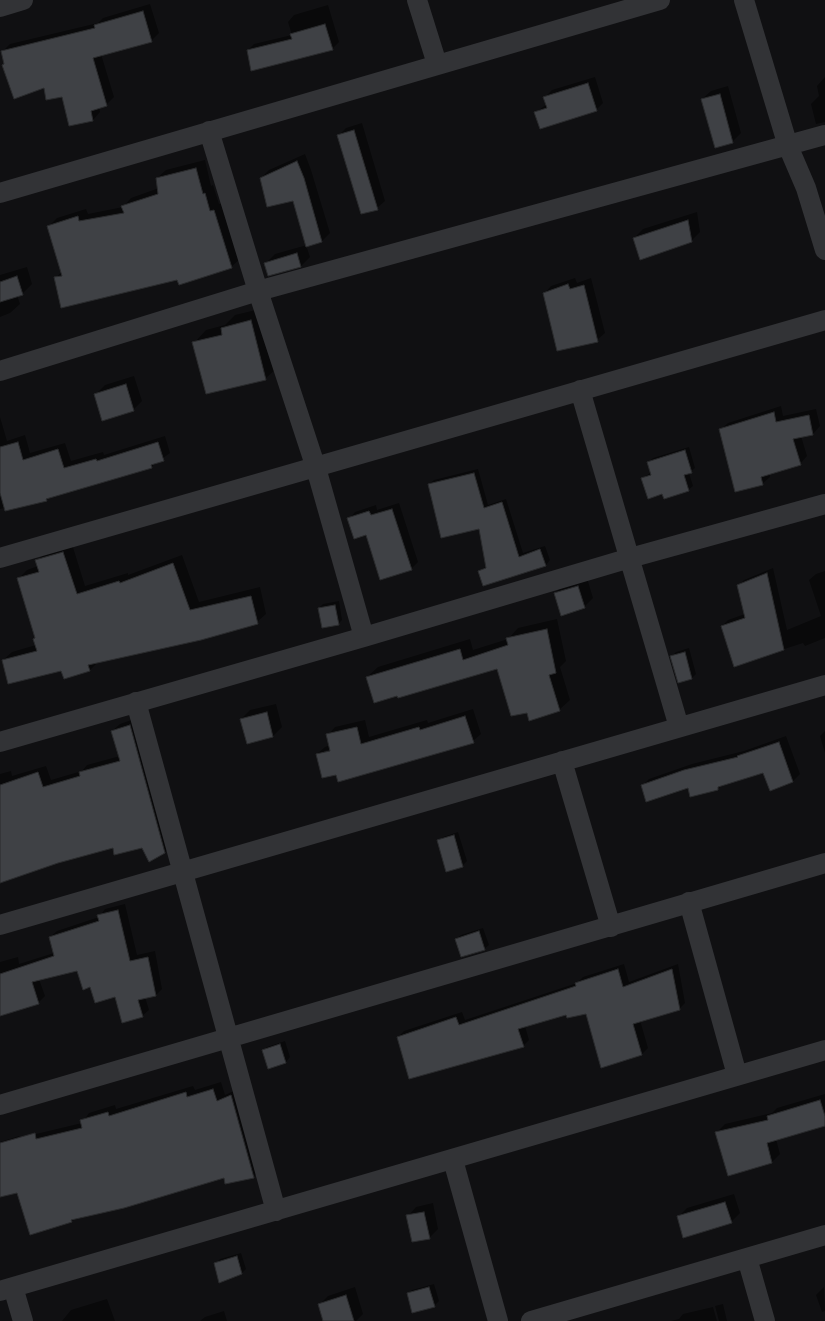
<!DOCTYPE html>
<style>
body{margin:0}
canvas{display:block;background:#101012}
</style>
<canvas width="825" height="1321"></canvas>
<script>
const ctx = document.querySelector('canvas').getContext('2d');
ctx.lineJoin = 'round';
function paint(path, color) { ctx.fillStyle = color; ctx.fill(path, 'evenodd'); }
const poly = rows => new Path2D(rows.map(r => 'M' + r).join(''));
function stroke(path, color, width, dash) { ctx.strokeStyle = color; ctx.lineWidth = width; ctx.lineCap = dash ? 'butt' : 'round'; ctx.setLineDash(dash || []); ctx.stroke(path); }
paint(poly([
 [150,4,159,33,151,41,101,54,114,97,106,105,99,107,100,112,93,120,63,95,5,63,2,52,10,44,98,23,103,18],
 [328,5,339,42,332,49,248,50,254,44,292,35,288,22,294,15],
 [595,77,603,103,596,110,536,112,547,104,545,97,552,90],
 [825,77,825,122,816,124,811,104,819,96,817,86],
 [728,86,741,133,732,142,702,99,711,91],
 [362,123,385,201,377,208,339,135,346,128],
 [305,154,311,170,330,233,322,241,306,245,310,257,301,266,266,263,275,254,307,245,294,199,261,178,269,170],
 [205,160,211,186,213,185,219,204,222,203,240,259,231,267,178,278,56,278,62,271,48,227,57,218,86,209,88,214,123,207,131,198,159,188,157,178,166,170],
 [697,212,700,232,691,241,634,238,643,229],
 [27,267,32,284,22,294,17,295,20,304,10,313,0,317,0,275],
 [575,278,577,283,591,278,605,333,597,340,544,294,551,286],
 [264,308,278,367,265,379,194,343,206,330,225,325,235,315],
 [134,376,142,401,133,410,96,394,105,385],
 [781,406,783,416,816,409,820,426,813,434,801,436,807,456,800,464,769,473,770,477,762,484,720,430,728,423],
 [0,417,7,441,25,435,30,453,65,443,71,461,103,452,104,455,165,436,170,453,151,467,49,497,46,500,0,509],
 [689,447,695,468,689,473,693,486,688,490,663,492,642,478,652,472,649,462,653,458],
 [478,469,488,505,506,499,523,553,545,546,550,560,546,565,484,585,479,571,487,566,480,528,429,484,434,480],
 [399,503,418,562,411,569,349,519,355,512,376,505,377,510],
 [72,544,85,586,128,573,128,575,182,555,199,602,260,587,266,614,257,622,99,661,90,670,64,678,62,669,3,660,12,652,36,645,36,638,18,579,27,570,38,566,37,561,46,552],
 [773,568,787,630,821,616,809,580,816,574,825,571,825,638,805,646,803,643,735,665,722,626,728,620,745,614,738,586,744,580],
 [587,578,593,598,584,607,555,593,564,584],
 [339,601,342,620,338,624,319,608,323,604],
 [557,619,566,661,560,667,570,700,559,710,528,711,498,668,398,695,367,677,378,667,470,639,473,650,508,639,518,628],
 [689,648,696,674,692,678,672,656,676,652],
 [276,704,282,727,273,736,247,743,241,719,250,710],
 [473,709,481,734,473,741,337,774,317,754,325,747,330,745,328,735,335,727,365,720,369,737,427,720,428,723],
 [336,748,337,750,324,753,324,751],
 [137,718,172,845,165,852,142,846,113,847,58,862,0,881,0,774,11,771,12,776,46,766,51,780,82,771,87,765,120,756,112,731,120,724],
 [825,731,825,753,820,736],
 [786,736,800,774,793,781,764,771,723,784,718,789,642,786,649,779,692,764,744,751],
 [458,832,467,861,462,866,439,841,443,837],
 [125,904,137,955,155,951,162,989,156,995,145,997,149,1010,142,1016,116,995,91,986,78,969,39,979,45,996,38,1003,0,1015,0,962,18,957,19,964,54,953,50,937,57,931,99,917,105,909],
 [483,928,489,945,484,949,456,939,461,935],
 [624,964,629,982,678,964,685,1003,679,1009,640,1020,648,1048,642,1054,601,1066,587,1013,567,1014,525,1026,529,1040,523,1046,398,1037,404,1031,462,1012,465,1020,577,983,583,977],
 [285,1041,290,1057,286,1062,269,1067,263,1051,267,1047],
 [221,1082,225,1095,238,1089,261,1170,253,1177,225,1176,71,1221,25,1188,0,1196,0,1142,19,1136,31,1166,29,1141,36,1134,82,1123,89,1113,115,1105,116,1109,193,1086,195,1090],
 [825,1094,825,1125,776,1139,780,1154,772,1162,728,1175,716,1133,725,1124,772,1113,777,1108],
 [734,1194,740,1213,731,1222,678,1217,687,1208],
 [433,1203,438,1229,429,1238,408,1216,416,1207],
 [241,1253,246,1269,242,1273,216,1264,220,1259],
 [434,1284,439,1301,434,1306,408,1294,412,1290],
 [355,1287,363,1314,356,1321,324,1321,319,1305,328,1296],
 [824,1287,825,1311,822,1312,816,1295],
 [107,1299,115,1321,62,1321,71,1310],
 [723,1304,727,1321,719,1321,715,1306],
 [713,1307,717,1321,671,1321,679,1319,683,1314],
 [224,1311,227,1321,200,1321,205,1317]
]), '#0007');
const building = poly([
 [143,11,152,42,93,58,107,106,91,111,93,121,69,126,62,97,46,100,44,88,14,99,2,65,4,64,1,51,95,28,94,25,143,11],
 [325,24,333,50,251,71,247,50,292,39,290,34,325,24],
 [588,83,597,111,540,129,534,112,547,108,543,97,588,83],
 [720,94,733,143,715,148,701,99,720,94],
 [354,130,378,210,361,214,337,135,354,130],
 [297,161,304,178,322,242,306,247,293,201,267,207,260,178,297,161],
 [196,168,203,194,205,193,210,211,214,210,232,268,179,285,177,280,61,308,54,277,62,276,47,226,78,216,79,221,124,213,121,206,158,194,156,178,196,168],
 [688,220,692,242,640,260,633,238,688,220],
 [297,253,301,267,268,276,264,263,297,253],
 [17,276,23,295,0,302,0,282,17,276],
 [568,284,570,289,584,285,598,342,557,351,543,293,568,284],
 [251,320,266,380,206,394,192,342,222,335,221,328,251,320],
 [126,384,134,411,102,421,94,394,126,384],
 [774,412,776,422,809,415,813,435,793,439,801,465,761,477,763,485,735,492,719,429,774,412],
 [18,442,23,460,58,449,64,468,96,459,97,461,158,442,164,461,151,465,152,468,46,499,47,501,5,511,0,493,0,447,18,442],
 [685,450,692,473,684,475,689,491,664,499,662,494,648,499,641,478,651,475,647,462,685,450],
 [474,473,484,508,502,502,519,557,540,549,546,566,483,586,478,571,486,568,479,529,441,538,428,484,474,473],
 [392,509,412,570,380,580,366,535,354,539,347,518,369,511,371,515,392,509],
 [63,552,77,594,119,581,120,583,173,563,190,610,251,596,258,624,201,640,88,665,90,671,64,679,61,671,8,684,2,660,37,651,33,639,35,638,17,578,39,572,35,560,63,552],
 [767,573,784,650,734,667,721,626,745,618,737,585,767,573],
 [578,586,585,608,561,616,554,593,578,586],
 [335,605,339,625,322,628,318,608,335,605],
 [547,629,556,673,549,675,560,711,529,721,527,713,511,716,497,669,398,698,397,696,374,703,366,677,460,649,463,660,508,645,506,638,547,629],
 [685,652,692,679,678,683,670,656,685,652],
 [267,712,273,737,247,744,240,719,267,712],
 [465,716,474,743,338,782,336,775,322,778,316,754,330,751,326,734,357,727,361,744,419,727,420,730,465,716],
 [130,725,165,853,149,862,142,848,114,855,113,848,58,863,0,883,0,785,38,772,43,787,80,776,79,772,120,761,111,731,130,725],
 [779,742,793,782,770,791,763,773,718,787,718,790,690,797,688,788,646,802,641,785,684,770,738,757,737,756,779,742],
 [454,835,463,867,446,872,437,840,454,835],
 [118,910,130,961,148,957,156,996,138,1000,143,1017,122,1023,115,997,95,1003,90,987,83,990,77,971,32,982,39,1004,0,1016,0,974,54,956,49,937,99,921,97,915,118,910],
 [479,931,485,950,461,957,455,939,479,931],
 [618,969,623,987,672,969,680,1010,633,1024,642,1055,601,1068,586,1014,567,1018,566,1015,518,1029,524,1047,409,1079,397,1037,456,1017,459,1025,576,986,575,983,618,969],
 [280,1044,286,1063,268,1069,262,1050,280,1044],
 [213,1089,217,1101,231,1095,254,1178,225,1184,224,1178,124,1208,71,1220,72,1222,30,1235,17,1193,0,1197,0,1143,35,1133,36,1139,82,1128,80,1120,108,1112,109,1116,186,1092,187,1097,213,1089],
 [820,1100,825,1116,825,1126,767,1143,772,1163,728,1176,715,1132,768,1120,767,1116,820,1100],
 [725,1202,732,1223,683,1238,677,1216,725,1202],
 [424,1212,430,1239,412,1242,406,1215,424,1212],
 [237,1256,242,1274,219,1283,214,1263,237,1256],
 [429,1287,435,1307,412,1313,407,1293,429,1287],
 [346,1295,354,1321,323,1321,318,1304,346,1295]
]);
paint(building, '#3f4145');
stroke(building, '#2a2b2d', 1);
stroke(poly([
 [417,0,437,64],
 [744,0,788,146,806,188,825,250],
 [0,7,23,0],
 [209,131,258,291,316,468,364,637],
 [0,193,660,0],
 [0,371,258,291,825,135],
 [580,390,679,727],
 [0,558,825,320],
 [136,702,276,1211],
 [0,742,364,637,630,558,825,504],
 [562,761,611,927],
 [689,902,737,1075],
 [0,925,825,685],
 [0,1105,825,863],
 [453,1160,498,1321],
 [747,1258,765,1321],
 [13,1287,23,1321],
 [0,1291,825,1050],
 [531,1321,825,1235]
]), '#323336', 20);
</script>
